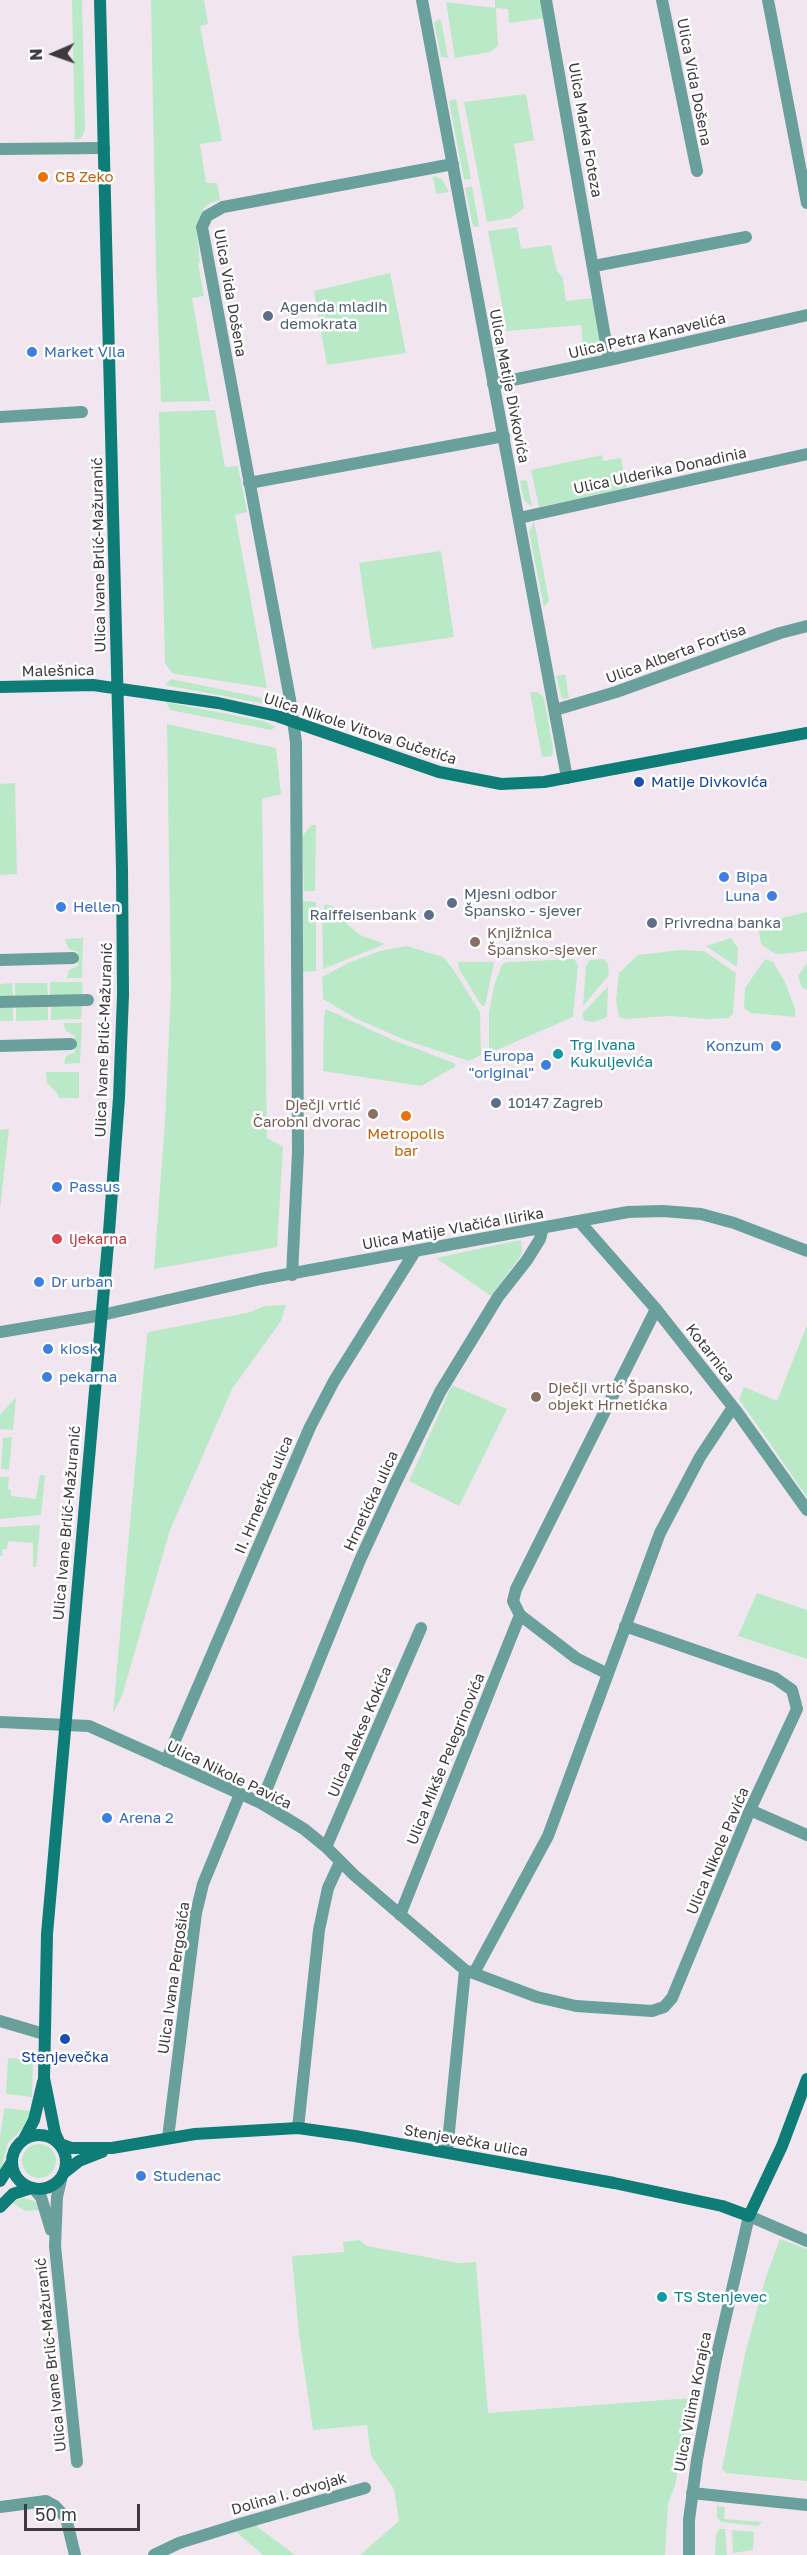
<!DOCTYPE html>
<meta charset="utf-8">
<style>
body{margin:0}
#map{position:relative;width:807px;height:2555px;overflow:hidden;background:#f1e6f0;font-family:"Golos Text",sans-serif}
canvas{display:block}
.north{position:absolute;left:24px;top:24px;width:60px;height:60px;-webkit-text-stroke:4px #fff;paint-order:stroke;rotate:268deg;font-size:16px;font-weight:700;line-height:24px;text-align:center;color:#3e3a3e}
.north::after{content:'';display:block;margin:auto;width:21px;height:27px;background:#3e3a3e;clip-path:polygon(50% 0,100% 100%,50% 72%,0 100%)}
.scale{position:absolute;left:24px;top:2504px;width:116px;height:27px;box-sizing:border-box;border:3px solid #3e3a3e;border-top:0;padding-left:8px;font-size:18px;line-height:21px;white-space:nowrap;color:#3e3a3e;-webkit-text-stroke:4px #fff;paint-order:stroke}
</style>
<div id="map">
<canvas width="807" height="2555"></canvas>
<div class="north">N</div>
<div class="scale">50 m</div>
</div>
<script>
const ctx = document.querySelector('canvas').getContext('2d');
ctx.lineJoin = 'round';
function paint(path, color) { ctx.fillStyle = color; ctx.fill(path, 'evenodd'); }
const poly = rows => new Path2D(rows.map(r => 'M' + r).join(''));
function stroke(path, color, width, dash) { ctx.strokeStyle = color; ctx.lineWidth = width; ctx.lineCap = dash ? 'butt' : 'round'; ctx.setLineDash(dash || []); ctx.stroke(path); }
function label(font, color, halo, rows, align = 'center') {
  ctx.font = font + ' "Golos Text",sans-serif'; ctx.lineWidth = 5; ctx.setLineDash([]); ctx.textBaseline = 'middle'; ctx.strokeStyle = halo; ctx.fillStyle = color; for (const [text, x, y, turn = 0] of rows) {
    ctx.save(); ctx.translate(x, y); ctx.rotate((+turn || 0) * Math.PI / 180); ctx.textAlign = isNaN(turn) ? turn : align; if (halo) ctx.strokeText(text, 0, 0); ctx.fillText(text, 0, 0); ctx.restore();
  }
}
paint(poly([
 [72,0,82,0,85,130,81,138,75,140],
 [151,0,204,0,208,24,200,26,222,141,200,144,206,183,217,183,220,200,210,203,204,208,196,225,200,263,198,263,204,296,192,298,210,401,161,402,156,266],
 [495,0,541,0,544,18,509,23,508,9,496,8,498,46,490,52,455,58,446,2,495,8],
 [440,19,442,25,448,58,441,57,434,22],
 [526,94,534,140,514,144,524,208,511,218,487,222,464,102],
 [455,99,456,99,471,179,464,180,449,101],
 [433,176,442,179,449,192,436,194],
 [472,186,479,226,475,227,473,226,465,188],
 [517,227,521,249,551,245,557,271,563,278,566,301,594,298,601,352,598,355,584,359,581,325,507,331,488,231],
 [390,273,406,353,327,365,314,291],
 [499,333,507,375,500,376,492,334],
 [215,410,225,467,238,466,247,512,235,515,267,688,176,674,172,673,165,663,159,412],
 [602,455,603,461,621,458,627,488,539,507,531,470],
 [525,480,527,481,532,507,524,500,520,481],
 [534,521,549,601,544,607,529,532],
 [441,551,454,637,372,649,359,563],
 [565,674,569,698,562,699,556,676],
 [171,679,263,698,271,703,266,704,165,685],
 [530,692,538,692,544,698,553,748,552,756,542,757],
 [166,702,263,721,276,727,271,730,170,710],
 [167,724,276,748,281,794,262,799,267,1138,283,1147,277,1247,154,1269,165,1121,171,988],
 [15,783,17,874,0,875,0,784],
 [311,825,316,825,315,891,304,891,302,837],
 [303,901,316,902,316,971,303,972],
 [325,904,334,907,348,925,360,935,385,944,323,969,322,914],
 [807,912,807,951,782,954,774,953,761,944,759,932,765,922],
 [83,938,82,978,67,978,69,970,78,966,78,952,69,949,65,939],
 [731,938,738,948,737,967,706,946],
 [407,946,443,957,453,969,480,1012,481,1055,469,1061,405,1040,355,1018,323,999,322,977,348,963,380,951],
 [680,950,704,951,736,973,733,1014,728,1018,706,1019,670,1016,625,1019,619,1017,616,1000,619,973,638,955],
 [574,959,578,965,573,1017,492,1052,489,1048,489,1013,494,986,502,964,508,962],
 [604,959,608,964,609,975,583,1006,586,966,590,960],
 [765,959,773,962,785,982,795,1009,795,1017,751,1013,744,1008,745,988],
 [458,962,494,962,485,1006,482,1006,478,1000,459,969],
 [807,963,807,990,802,987,798,976],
 [50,982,82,982,83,995,50,996],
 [12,983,13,996,0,997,0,984],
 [15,983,47,983,48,996,15,996],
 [608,986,607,1017,594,1022,585,1021,582,1014],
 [82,1006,81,1019,51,1020,51,1007],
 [48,1007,48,1020,16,1021,16,1008],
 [0,1008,13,1008,13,1021,0,1021],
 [326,1009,393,1040,454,1063,456,1066,421,1086,323,1071,324,1016],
 [63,1023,82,1023,80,1063,64,1064,66,1056,75,1052,75,1036,66,1031],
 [46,1072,79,1072,79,1098,59,1098,58,1094,47,1083],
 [9,1129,0,1209,0,1130],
 [521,1240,522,1251,520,1257,491,1296,436,1258],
 [286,1305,281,1321,232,1389,170,1530,122,1696,113,1713,147,1335,149,1332,251,1312,264,1306],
 [807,1325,807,1497,739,1399,744,1387,777,1401],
 [452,1385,507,1409,459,1506,409,1481],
 [16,1397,13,1430,0,1429,0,1415],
 [12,1437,9,1470,1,1469,3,1438],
 [40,1475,45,1475,41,1515,0,1519,0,1477,9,1477,8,1489,11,1490,11,1496,36,1499],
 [40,1525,36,1567,33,1567,33,1543,8,1541,7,1549,3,1549,2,1556,0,1556,0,1527],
 [757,1593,807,1610,807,1659,738,1636],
 [8,2058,33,2060,32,2097,6,2094],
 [6,2108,31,2111,29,2122,8,2143,0,2173,0,2137,4,2109],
 '22 2161a17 17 0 1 1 34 0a17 17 0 1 1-34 0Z',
 [23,2198,35,2201,39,2210,25,2211,11,2202],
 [780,2239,807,2249,807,2481,726,2473,722,2469,745,2354,765,2280],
 [359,2240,367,2246,458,2263,476,2262,488,2413,692,2398,675,2485,668,2504,665,2555,360,2555,399,2521,394,2489,371,2456,367,2425,313,2430,299,2334,292,2256,344,2252,343,2242],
 [717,2506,725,2507,724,2519,762,2522,758,2526,722,2522,717,2518],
 [255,2525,295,2555,263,2555,235,2531],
 [719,2529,725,2529,727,2555,715,2555,716,2535],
 [732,2530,754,2532,753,2550,733,2553]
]), '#bae9c7');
stroke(poly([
 [422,0,567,778],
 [546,0,609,360],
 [662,0,697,171],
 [768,0,807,203],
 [0,149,104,148],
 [594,266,746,237],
 [493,384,609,360,807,315],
 [0,417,82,412],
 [249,483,504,436],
 [519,518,807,454],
 [555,710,616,692,780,633,807,626],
 [0,960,73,958],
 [0,1002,88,1000],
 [0,1046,71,1044],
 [579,1221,656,1309,737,1412,807,1510],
 [292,1275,298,1152,296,742,290,699,202,227,207,216,223,207,453,164],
 [0,1332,102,1315,261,1279,628,1212,663,1211,701,1214,734,1223,807,1251],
 [520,1615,576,1658,608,1674],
 [0,1722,89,1726,261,1803,304,1829,326,1847,354,1875,465,1970,537,1997,576,2006,652,2011,664,2007,672,1998,750,1810,797,1709,792,1690,775,1678,625,1626],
 [166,1761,310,1427,334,1381,414,1253],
 [261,1803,360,1560,395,1484,440,1392,498,1297,527,1260,540,1239,543,1228],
 [750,1810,807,1835],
 [326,1847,421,1628],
 [400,1915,520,1615,513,1601,516,1589,656,1309],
 [474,1973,548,1836,660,1533,700,1457,733,1407],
 [0,2021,44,2034],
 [298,2128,319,1930,328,1888,340,1862],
 [168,2138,196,1913,203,1884,240,1794],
 [447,2152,465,1970],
 [61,2180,57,2197,55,2246,77,2462],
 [33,2188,41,2197,51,2230],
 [692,2493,807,2505],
 [0,2507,46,2501,55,2506,66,2518,75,2555],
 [154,2555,179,2543,240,2524,365,2488],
 [689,2555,689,2520,697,2460,716,2359,749,2216,807,2241]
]), '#69a09c', 12);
stroke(poly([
 [0,687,93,685,218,703,277,716,439,772,501,784,544,782,807,733],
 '12 2162a27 27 0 1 1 54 0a27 27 0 1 1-54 0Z',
 [24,2139,34,2120,43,2082],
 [60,2144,55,2133,44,2078,47,1934,109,1232,119,1098,123,995,122,868,100,0],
 [60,2144,71,2148,112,2148,195,2134,298,2128,355,2136,614,2183,722,2206,749,2216,782,2146,807,2079],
 [65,2172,79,2161,102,2152],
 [0,2181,12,2162],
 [0,2207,13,2194,31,2188]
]), '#0e7c77', 12);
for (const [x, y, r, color] of [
 [43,177,6,"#e8710a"],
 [268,316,6,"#5c6f8a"],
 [32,352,6,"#3f7fe0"],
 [639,782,6,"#1a4fb4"],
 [724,877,6,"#3f7fe0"],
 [772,896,6,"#3f7fe0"],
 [452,903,6,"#5c6f8a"],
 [61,907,6,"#3f7fe0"],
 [429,915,6,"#5c6f8a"],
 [652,923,6,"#5c6f8a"],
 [475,942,6,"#8d6e63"],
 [776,1046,6,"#3f7fe0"],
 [558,1054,6,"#0f9aa8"],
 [546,1065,6,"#3f7fe0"],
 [496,1103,6,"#5c6f8a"],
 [373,1114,6,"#8d6e63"],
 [406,1116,6,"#e8710a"],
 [57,1187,6,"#3f7fe0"],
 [57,1239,6,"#e0444e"],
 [39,1282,6,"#3f7fe0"],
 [48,1349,6,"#3f7fe0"],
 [47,1377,6,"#3f7fe0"],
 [536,1397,6,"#8d6e63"],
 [107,1818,6,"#3f7fe0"],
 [65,2039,6,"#1a4fb4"],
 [141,2176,6,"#3f7fe0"],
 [662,2297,6,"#0f9aa8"]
]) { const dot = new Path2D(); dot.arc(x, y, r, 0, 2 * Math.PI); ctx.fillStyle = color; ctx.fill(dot); stroke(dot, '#fff', 2); }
label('15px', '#3e3a3e', '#fff', [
 ["Ulica Vida Došena",694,82,79],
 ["Ulica Marka Foteza",585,130,80],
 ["Ulica Vida Došena",230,293,80],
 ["Ulica Petra Kanavelića",647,336,-13],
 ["Ulica Matije Divkovića",509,386,79],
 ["Ulica Ulderika Donadinia",660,471,-12],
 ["Ulica Ivane Brlić-Mažuranić",99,555,-91],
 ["Ulica Alberta Fortisa",676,654,-20],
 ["Malešnica",58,671,-1],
 ["Ulica Nikole Vitova Gučetića",360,729,18],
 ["Ulica Ivane Brlić-Mažuranić",104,1040,-88],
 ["Ulica Matije Vlačića Ilirika",453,1229,-10],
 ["Kotarnica",710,1353,52],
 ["II. Hrnetićka ulica",264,1495,-67],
 ["Hrnetićka ulica",371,1501,-65],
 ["Ulica Ivane Brlić-Mažuranić",67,1523,-85],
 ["Ulica Alekse Kokića",360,1732,-67],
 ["Ulica Mikše Pelegrinovića",446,1759,-68],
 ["Ulica Nikole Pavića",229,1775,26],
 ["Ulica Nikole Pavića",718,1851,-67],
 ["Ulica Ivana Pergošića",174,1978,-82],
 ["Stenjevečka ulica",466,2141,10],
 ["Ulica Ivane Brlić-Mažuranić",51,2355,-96],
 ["Ulica Vilima Korajca",693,2402,-79],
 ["Dolina I. odvojak",289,2494,-16]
]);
label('15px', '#c56008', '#fff', [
 ["CB Zeko",55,177],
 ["Metropolis",406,1134,"center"],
 ["bar",406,1151,"center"]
], 'left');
label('15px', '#4e5e75', '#fff', [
 ["Agenda mladih",280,307],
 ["demokrata",280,324],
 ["Mjesni odbor",464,894],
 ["Špansko - sjever",464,911],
 ["Raiffeisenbank",417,915,"right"],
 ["Privredna banka",664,923],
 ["10147 Zagreb",508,1103]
], 'left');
label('15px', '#366cbe', '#fff', [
 ["Market Vila",44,352],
 ["Bipa",736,877],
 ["Luna",760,896,"right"],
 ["Hellen",73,907],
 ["Konzum",764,1046,"right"],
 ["Europa",534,1056,"right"],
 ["\"original\"",534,1073,"right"],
 ["Passus",69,1187],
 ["Dr urban",51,1282],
 ["kiosk",60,1349],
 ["pekarna",59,1377],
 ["Arena 2",119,1818],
 ["Studenac",153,2176]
], 'left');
label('15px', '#164399', '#fff', [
 ["Matije Divkovića",651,782],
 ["Stenjevečka",65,2057,"center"]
], 'left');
label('15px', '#785e54', '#fff', [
 ["Knjižnica",487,933],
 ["Špansko-sjever",487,950],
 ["Dječji vrtić",361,1105,"right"],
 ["Čarobni dvorac",361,1122,"right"],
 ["Dječji vrtić Špansko,",548,1388],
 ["objekt Hrnetićka",548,1405]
], 'left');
label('15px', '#0d838f', '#fff', [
 ["Trg Ivana",570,1045],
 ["Kukuljevića",570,1062],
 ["TS Stenjevec",674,2297]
], 'left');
label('15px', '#be3a42', '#fff', [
 ["ljekarna",69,1239]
], 'left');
</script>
